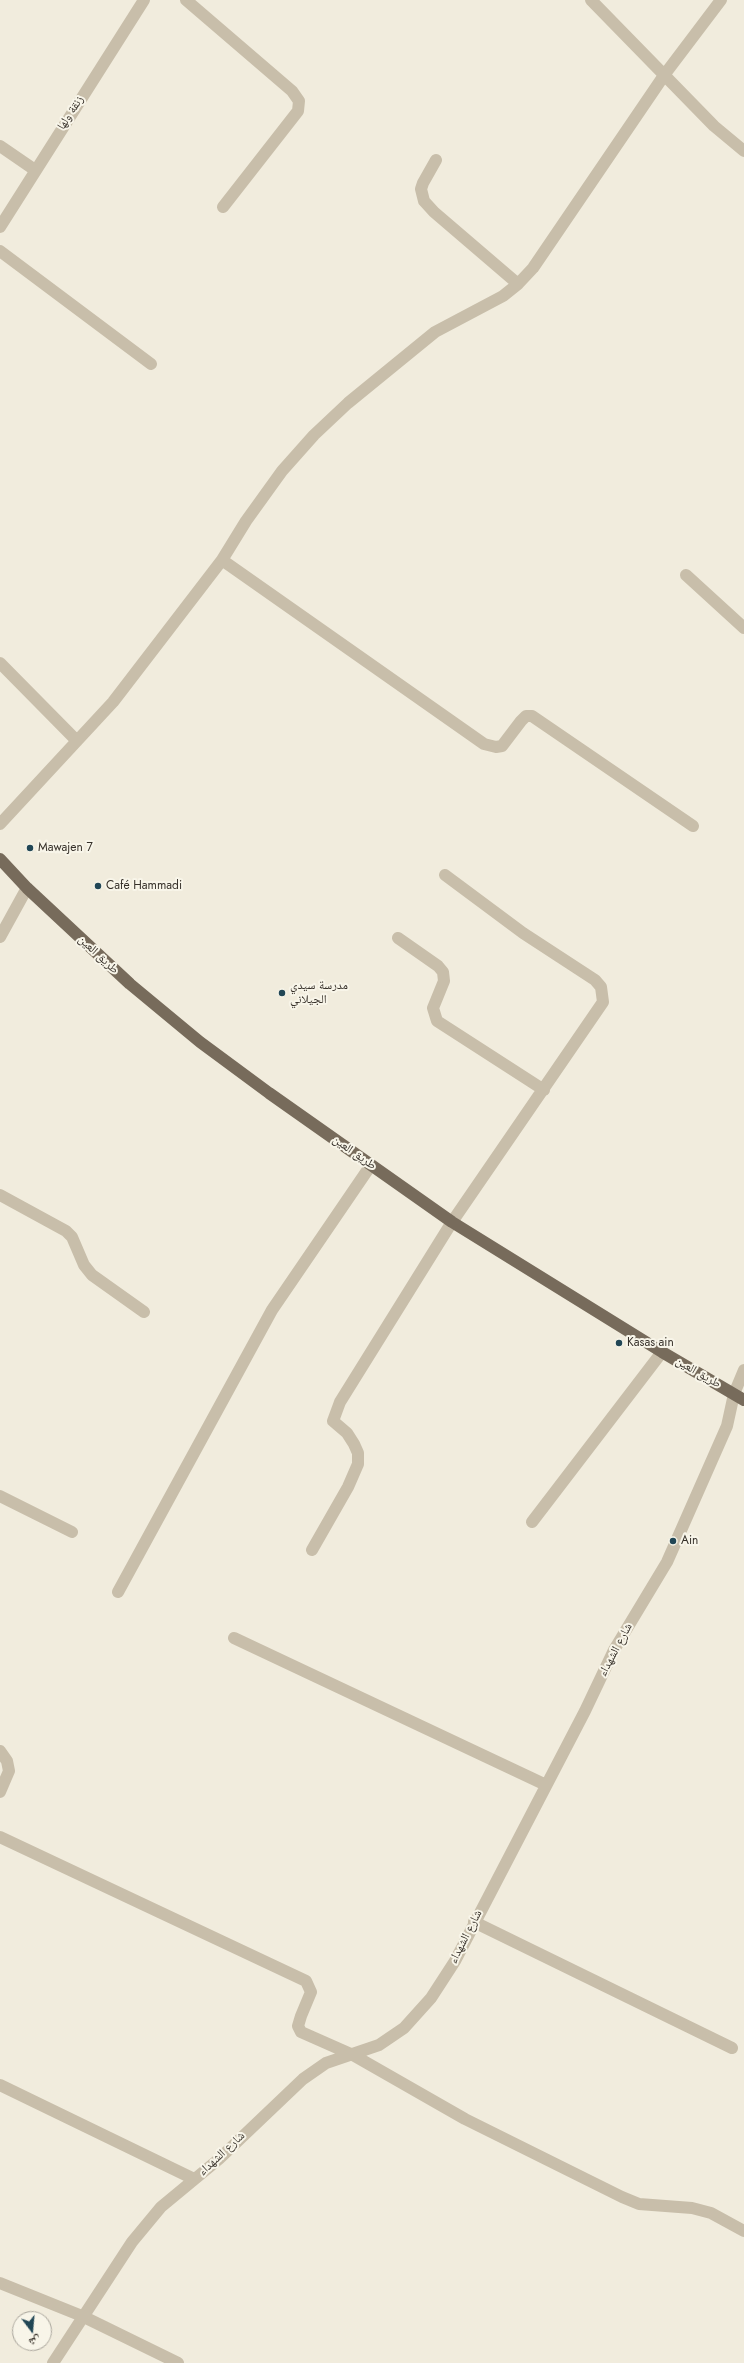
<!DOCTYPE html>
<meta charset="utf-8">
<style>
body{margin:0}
#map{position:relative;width:744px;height:2363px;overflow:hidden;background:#f1ecdd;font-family:Jost,"Noto Naskh Arabic",sans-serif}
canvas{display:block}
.north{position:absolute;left:12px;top:2311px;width:40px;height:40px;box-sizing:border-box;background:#f8f5e9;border:1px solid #aaa69c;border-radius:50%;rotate:164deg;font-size:11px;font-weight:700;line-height:16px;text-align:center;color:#363029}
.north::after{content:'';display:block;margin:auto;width:14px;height:18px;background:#214655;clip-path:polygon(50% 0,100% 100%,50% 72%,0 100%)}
</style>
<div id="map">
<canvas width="744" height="2363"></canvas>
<div class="north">ش</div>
</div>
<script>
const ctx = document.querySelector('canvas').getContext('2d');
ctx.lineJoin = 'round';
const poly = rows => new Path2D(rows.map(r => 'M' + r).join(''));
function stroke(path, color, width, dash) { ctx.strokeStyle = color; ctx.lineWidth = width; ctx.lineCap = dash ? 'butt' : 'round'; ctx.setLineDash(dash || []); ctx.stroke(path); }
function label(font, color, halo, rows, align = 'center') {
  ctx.font = font + ' Jost,"Noto Naskh Arabic",sans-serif'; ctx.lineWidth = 4; ctx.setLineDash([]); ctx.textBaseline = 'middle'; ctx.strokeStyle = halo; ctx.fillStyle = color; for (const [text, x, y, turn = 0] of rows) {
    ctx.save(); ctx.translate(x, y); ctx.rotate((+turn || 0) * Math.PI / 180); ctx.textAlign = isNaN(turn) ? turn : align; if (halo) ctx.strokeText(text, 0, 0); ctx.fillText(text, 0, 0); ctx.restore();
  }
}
stroke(poly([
 [186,0,292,91,299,101,298,111,223,207],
 [591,0,714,126,744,151],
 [0,146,35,170],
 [436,160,423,183,421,189,424,201,434,212,518,284],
 [0,227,144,0],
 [0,251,151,364],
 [222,560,484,744,496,747,502,746,521,721,526,716,532,716,693,826],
 [686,575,744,628],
 [0,663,77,741],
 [0,824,113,702,222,560,246,521,282,471,314,435,348,403,435,332,503,296,518,284,533,268,665,74,721,0],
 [0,937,27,888],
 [398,938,438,966,443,972,444,981,433,1008,437,1021,544,1090],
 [0,1195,66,1231,72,1237,84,1265,92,1275,144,1312],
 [0,1496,72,1532],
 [532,1522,662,1352],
 [312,1550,348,1487,358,1464,358,1453,354,1444,347,1433,333,1421,340,1402,452,1222,603,1002,601,987,595,980,523,933,445,875],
 [118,1592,272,1310,371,1165],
 [234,1638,546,1785],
 [0,1751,7,1761,9,1771,0,1792],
 [0,1837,306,1981,311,1992,301,2016,298,2026,301,2032,353,2055,465,2119,622,2197,639,2204,692,2208,711,2213,744,2231],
 [474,1922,732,2048],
 [0,2085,194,2179],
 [0,2283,82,2316,178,2363],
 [53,2363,132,2242,161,2207,219,2159,303,2079,326,2063,379,2045,404,2028,431,1998,455,1961,585,1711,614,1650,667,1562,727,1426,734,1394,744,1370]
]), '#c8beaa', 12);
stroke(poly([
 [0,859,27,888,130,984,200,1042,269,1093,452,1222,662,1352,744,1400]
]), '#776b5b', 12);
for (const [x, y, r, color] of [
 [30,848,4,"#214655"],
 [98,886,4,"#214655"],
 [282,993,4,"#214655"],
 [619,1343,4,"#214655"],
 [673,1541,4,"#214655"]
]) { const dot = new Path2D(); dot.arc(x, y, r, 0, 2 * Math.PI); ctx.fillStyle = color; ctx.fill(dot); stroke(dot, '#f8f5e9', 1.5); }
label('12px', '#363029', '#f8f5e9', [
 ["زنقة ولها",71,113,-57],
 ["طريق العين",98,955,43],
 ["طريق العين",354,1153,35],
 ["طريق العين",698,1373,30],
 ["شارع الشهداء",616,1650,-62],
 ["شارع الشهداء",466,1937,-63],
 ["شارع الشهداء",222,2154,-43]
]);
label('12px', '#363029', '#f8f5e9', [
 ["Mawajen 7",38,848],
 ["Café Hammadi",106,886],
 ["مدرسة سيدي",290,986],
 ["الجيلاني",290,1000],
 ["Kasas ain",627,1343],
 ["Ain",681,1541]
], 'left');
</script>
